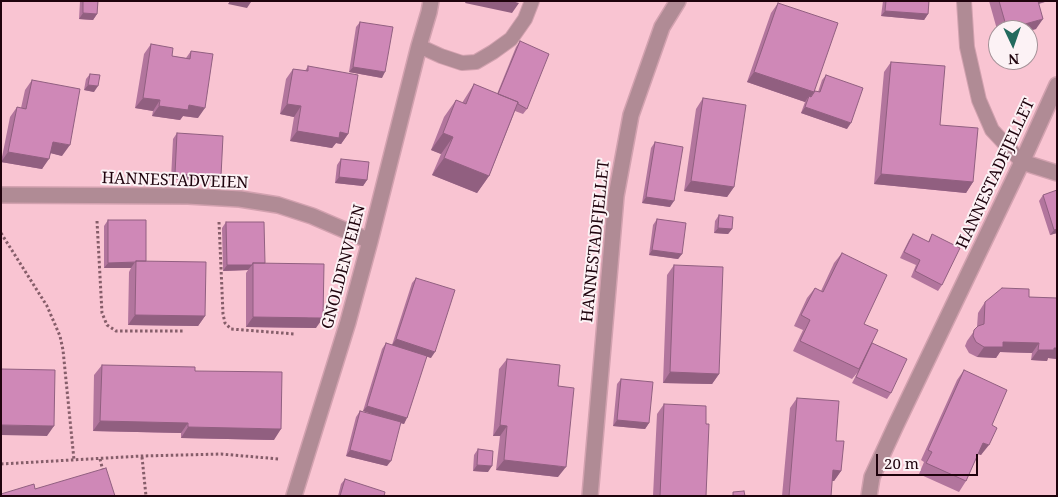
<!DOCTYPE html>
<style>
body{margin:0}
#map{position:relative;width:1058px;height:497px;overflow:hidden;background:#f9c4d2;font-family:"Noto Serif",serif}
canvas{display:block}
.frame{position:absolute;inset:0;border:2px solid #1f030d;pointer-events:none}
.north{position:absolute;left:988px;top:20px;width:50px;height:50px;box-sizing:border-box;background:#fcf2f5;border:1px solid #a49298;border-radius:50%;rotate:177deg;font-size:14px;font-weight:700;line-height:20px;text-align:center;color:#1f030d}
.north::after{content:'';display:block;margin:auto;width:18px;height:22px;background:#236a5e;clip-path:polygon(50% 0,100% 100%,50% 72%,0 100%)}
.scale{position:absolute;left:876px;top:454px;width:102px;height:22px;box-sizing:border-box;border:2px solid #1f030d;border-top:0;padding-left:6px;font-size:15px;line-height:18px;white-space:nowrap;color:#1f030d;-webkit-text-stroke:4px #fcf2f5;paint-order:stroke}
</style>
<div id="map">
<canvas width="1058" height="497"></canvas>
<div class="frame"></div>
<div class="north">N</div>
<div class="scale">20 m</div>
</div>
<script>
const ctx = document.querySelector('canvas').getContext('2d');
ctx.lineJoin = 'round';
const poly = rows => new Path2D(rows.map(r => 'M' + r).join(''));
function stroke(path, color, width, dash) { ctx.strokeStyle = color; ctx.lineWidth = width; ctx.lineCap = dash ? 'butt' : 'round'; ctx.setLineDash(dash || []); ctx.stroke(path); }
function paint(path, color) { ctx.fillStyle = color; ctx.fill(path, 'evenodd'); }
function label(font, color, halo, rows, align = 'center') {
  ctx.font = font + ' "Noto Serif",serif'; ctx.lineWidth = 4; ctx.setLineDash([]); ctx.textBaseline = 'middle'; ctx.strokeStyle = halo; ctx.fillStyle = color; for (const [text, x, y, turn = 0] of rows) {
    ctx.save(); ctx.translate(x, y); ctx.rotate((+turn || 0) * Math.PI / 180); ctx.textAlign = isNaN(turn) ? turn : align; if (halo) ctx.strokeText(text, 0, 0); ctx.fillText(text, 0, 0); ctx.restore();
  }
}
const service = poly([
 [964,1,967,47,979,100,992,130,1022,162],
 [419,46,441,56,462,63,476,62,493,52,511,39,525,19,532,1]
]);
const minor = poly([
 [1022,162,1057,173],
 [1,195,188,196,240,199,278,205,312,216,370,241],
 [294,496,348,322,370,241,419,46,429,12,431,1],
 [590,496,616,196,631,115,662,27,678,1],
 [869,496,872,477,896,425,1022,162,1057,85]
]);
stroke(service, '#d2a1af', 16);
stroke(minor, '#d2a1af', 18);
stroke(poly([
 [97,221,102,313,107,325,116,331,184,331],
 [219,222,223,314,225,323,231,329,295,334],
 [1,233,47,306,60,336,63,350,74,460],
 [142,457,146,496],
 [100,459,103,471],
 [1,464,142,456,221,454,279,459]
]), '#855d69', 3, [2.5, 2.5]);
stroke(service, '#b08b95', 14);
stroke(minor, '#b08b95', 15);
paint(poly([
 [80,1,98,1,97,14,93,20,79,19],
 [883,1,929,1,928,14,924,20,881,16],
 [989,1,1048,1,1039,4,1036,29,1028,31,1028,30,998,30,998,33],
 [778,3,815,91,818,92,822,80,826,75,847,129,801,113,805,102,747,82,771,13],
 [360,22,382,78,349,72,356,27],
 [520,41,527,109,523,114,515,111,489,176,477,193,432,175,441,154,431,150,444,117,456,100,462,103,474,84,497,94,516,47],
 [151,44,172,56,186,58,191,51,198,118,183,116,180,120,152,116,153,111,135,108,144,54],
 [891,62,940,125,973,182,966,193,874,184,884,72],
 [308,66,348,134,341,144,336,143,332,148,290,141,294,117,280,114,286,79,293,69,305,71],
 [90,74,94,92,84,90,86,79],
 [32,80,62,156,51,153,42,169,1,162,10,117,17,107,21,108,25,90],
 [703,98,734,187,727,197,684,191,696,109],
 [177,133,217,181,171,179,173,139],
 [655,142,670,207,642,203,651,148],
 [341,159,367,180,363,186,335,183,337,165],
 [1043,195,1057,233,1050,235,1039,201],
 [719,215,732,229,728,234,714,233,715,221],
 [657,219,682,254,678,259,649,255,653,225],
 [108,220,146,261,205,316,198,326,128,325,129,272,131,268,104,268,104,226],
 [226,222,265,263,316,328,246,327,246,273,248,270,223,271,222,228],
 [913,234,928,242,932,234,942,285,938,291,911,277,916,265,900,258,909,240],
 [842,253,864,324,891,393,887,399,852,383,858,372,852,379,793,351,803,330,794,326,807,298,815,288,821,291,834,263],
 [674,265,719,374,712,384,663,383,667,275],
 [416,278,431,358,426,356,404,424,400,423,387,466,346,456,356,417,360,411,380,417,363,411,382,349,386,343,392,345,412,283],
 [1029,297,1057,298,1057,359,1048,358,1047,361,1031,360,1032,353,1000,352,996,358,977,357,969,353,965,346,967,341,977,327,978,313,985,302],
 [507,359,558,386,558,477,496,470,500,436,493,436,499,369],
 [102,365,195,371,274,440,181,438,181,433,93,431,94,375],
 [964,370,992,425,981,455,978,454,966,481,959,492,919,474,924,462,921,460,957,380],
 [621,379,649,423,645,429,613,426,617,384],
 [797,398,836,441,841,471,834,481,832,481,831,496,782,496,790,408],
 [664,404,706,496,653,496,657,414],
 [478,449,488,472,473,471,474,455],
 [345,479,384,496,338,496,341,484]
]), '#b2759d');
paint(poly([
 [230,1,247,1,251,2,247,8,228,4],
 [466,1,512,1,519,3,512,13,465,3],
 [1033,1,1048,1,1030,6],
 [885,11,928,14,924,20,881,16],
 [83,13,97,14,93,20,79,19],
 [1043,19,1036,29,1028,31,1028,30,1006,30,1007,29],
 [353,67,385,72,382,78,349,72],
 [754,72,814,92,807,102,809,96,805,102,747,82],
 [88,85,98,86,94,92,84,90],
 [143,98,160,100,153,111,135,108],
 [287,104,301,106,294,117,280,114],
 [189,105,205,108,198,118,183,116,180,120,152,116,159,106],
 [805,107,851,123,847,129,801,113],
 [297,131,340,132,348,134,341,144,336,143,332,148,290,141],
 [443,133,453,137,441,154,431,150],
 [53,142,70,145,62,156,46,152],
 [8,152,49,159,42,169,1,162],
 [444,158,489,176,477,193,432,175],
 [175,174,221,176,217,181,171,179],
 [881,174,973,182,966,193,874,184],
 [339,177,367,180,363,186,335,183],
 [691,181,734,187,727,197,684,191],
 [646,197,674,201,670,207,642,203],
 [718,228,732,229,728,234,714,233],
 [1057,229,1057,233,1050,235,1054,230],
 [652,250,682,254,678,259,649,255],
 [135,262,131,268,104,268,108,263],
 [227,265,252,265,248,270,223,271],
 [135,315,205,316,198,326,128,325],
 [253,317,323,318,316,328,246,327],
 [396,339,435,352,431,358,392,345],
 [1003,342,1039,343,1032,353,1000,352,996,358,977,357,984,347],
 [1054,348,1057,348,1057,359,1048,358,1047,361,1031,360,1038,350],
 [670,372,719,374,712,384,663,383],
 [367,406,407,418,404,424,363,411],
 [617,420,649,423,645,429,613,426],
 [100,421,188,423,181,433,93,431],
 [1,425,54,426,47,436,1,435],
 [500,425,507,426,500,436,493,436],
 [188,427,281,429,274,440,181,438],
 [983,443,989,445,981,455,976,453],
 [350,450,391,461,387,466,346,456],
 [504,460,566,467,558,477,496,470],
 [477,465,492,466,488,472,473,471],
 [833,470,841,471,834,481,826,480]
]), '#915f80');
const building = poly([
 [83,1,98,1,97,14,83,13,83,1],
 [886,1,929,1,928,14,885,11,886,1],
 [999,1,1038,1,1043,19,1007,29,999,1],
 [778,3,838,23,814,92,754,72,778,3],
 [360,22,393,27,385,72,353,67,360,22],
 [520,41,549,54,527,109,518,104,518,102,498,94,520,41],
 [151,44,173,48,172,56,190,59,191,51,213,54,205,108,189,105,188,110,159,106,160,100,143,98,151,44],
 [891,62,945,66,940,125,978,128,973,182,881,174,891,62],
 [308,66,358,75,348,134,340,132,339,138,297,131,301,106,287,104,293,69,308,71,308,66],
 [90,74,100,75,98,86,88,85,90,74],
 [826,75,863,88,851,123,805,107,809,96,811,97,815,91,820,92,826,75],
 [32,80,80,89,70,145,53,142,49,159,8,152,17,107,26,109,32,80],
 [474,84,518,102,489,176,444,158,453,137,443,133,456,100,466,104,474,84],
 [703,98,746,105,734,187,691,181,703,98],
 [177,133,223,136,221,176,175,174,177,133],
 [655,142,683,147,674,201,646,197,655,142],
 [341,159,369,162,367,180,339,177,341,159],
 [1057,190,1057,229,1054,230,1043,195,1057,190],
 [719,215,733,217,732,229,718,228,719,215],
 [657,219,686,223,682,254,652,250,657,219],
 [108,220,146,220,146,261,136,261,136,262,108,263,108,220],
 [226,222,264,222,265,263,253,263,252,265,227,265,226,222],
 [913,234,929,242,932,234,960,248,942,285,915,271,920,260,904,252,913,234],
 [842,253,887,275,864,324,878,330,859,369,800,341,810,320,801,315,815,288,823,292,842,253],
 [136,261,206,262,205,316,135,315,136,261],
 [253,263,324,264,323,318,253,317,253,263],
 [674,265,723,267,719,374,670,372,674,265],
 [416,278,455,290,435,352,396,339,416,278],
 [1002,288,1029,289,1029,297,1057,298,1057,348,1054,348,1054,350,1038,350,1039,343,1003,342,1003,347,984,347,976,342,973,336,974,330,978,326,984,324,985,302,1002,288],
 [386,343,427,356,407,418,367,406,386,343],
 [872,343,907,359,891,393,856,377,872,343],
 [507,359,560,365,558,386,574,388,566,467,504,460,507,426,500,425,507,359],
 [102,365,195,367,195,371,282,372,281,429,188,427,188,423,100,421,102,365],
 [1,369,55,370,54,426,1,425,1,369],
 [964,370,1007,390,992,425,997,428,989,445,983,443,966,481,926,463,932,452,928,450,964,370],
 [621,379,653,382,649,423,617,420,621,379],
 [797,398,839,401,836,441,844,441,841,471,833,470,831,496,789,496,797,398],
 [664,404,706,406,706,424,709,424,706,496,660,496,664,404],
 [360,411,401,422,391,461,350,450,360,411],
 [478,449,493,451,492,466,477,465,478,449],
 [106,468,115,496,1,496,1,494,34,484,35,489,106,468],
 [345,479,385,492,384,496,340,496,345,479],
 [744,491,745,496,733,496,733,492,744,491]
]);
paint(building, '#cf88b7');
stroke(building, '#915f80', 1);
label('16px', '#1f030d', '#fcf2f5', [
 ["HANNESTADFJELLET",996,174,-65],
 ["HANNESTADVEIEN",175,181,2],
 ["HANNESTADFJELLET",596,241,-84],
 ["GNOLDENVEIEN",344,267,-75]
]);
</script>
